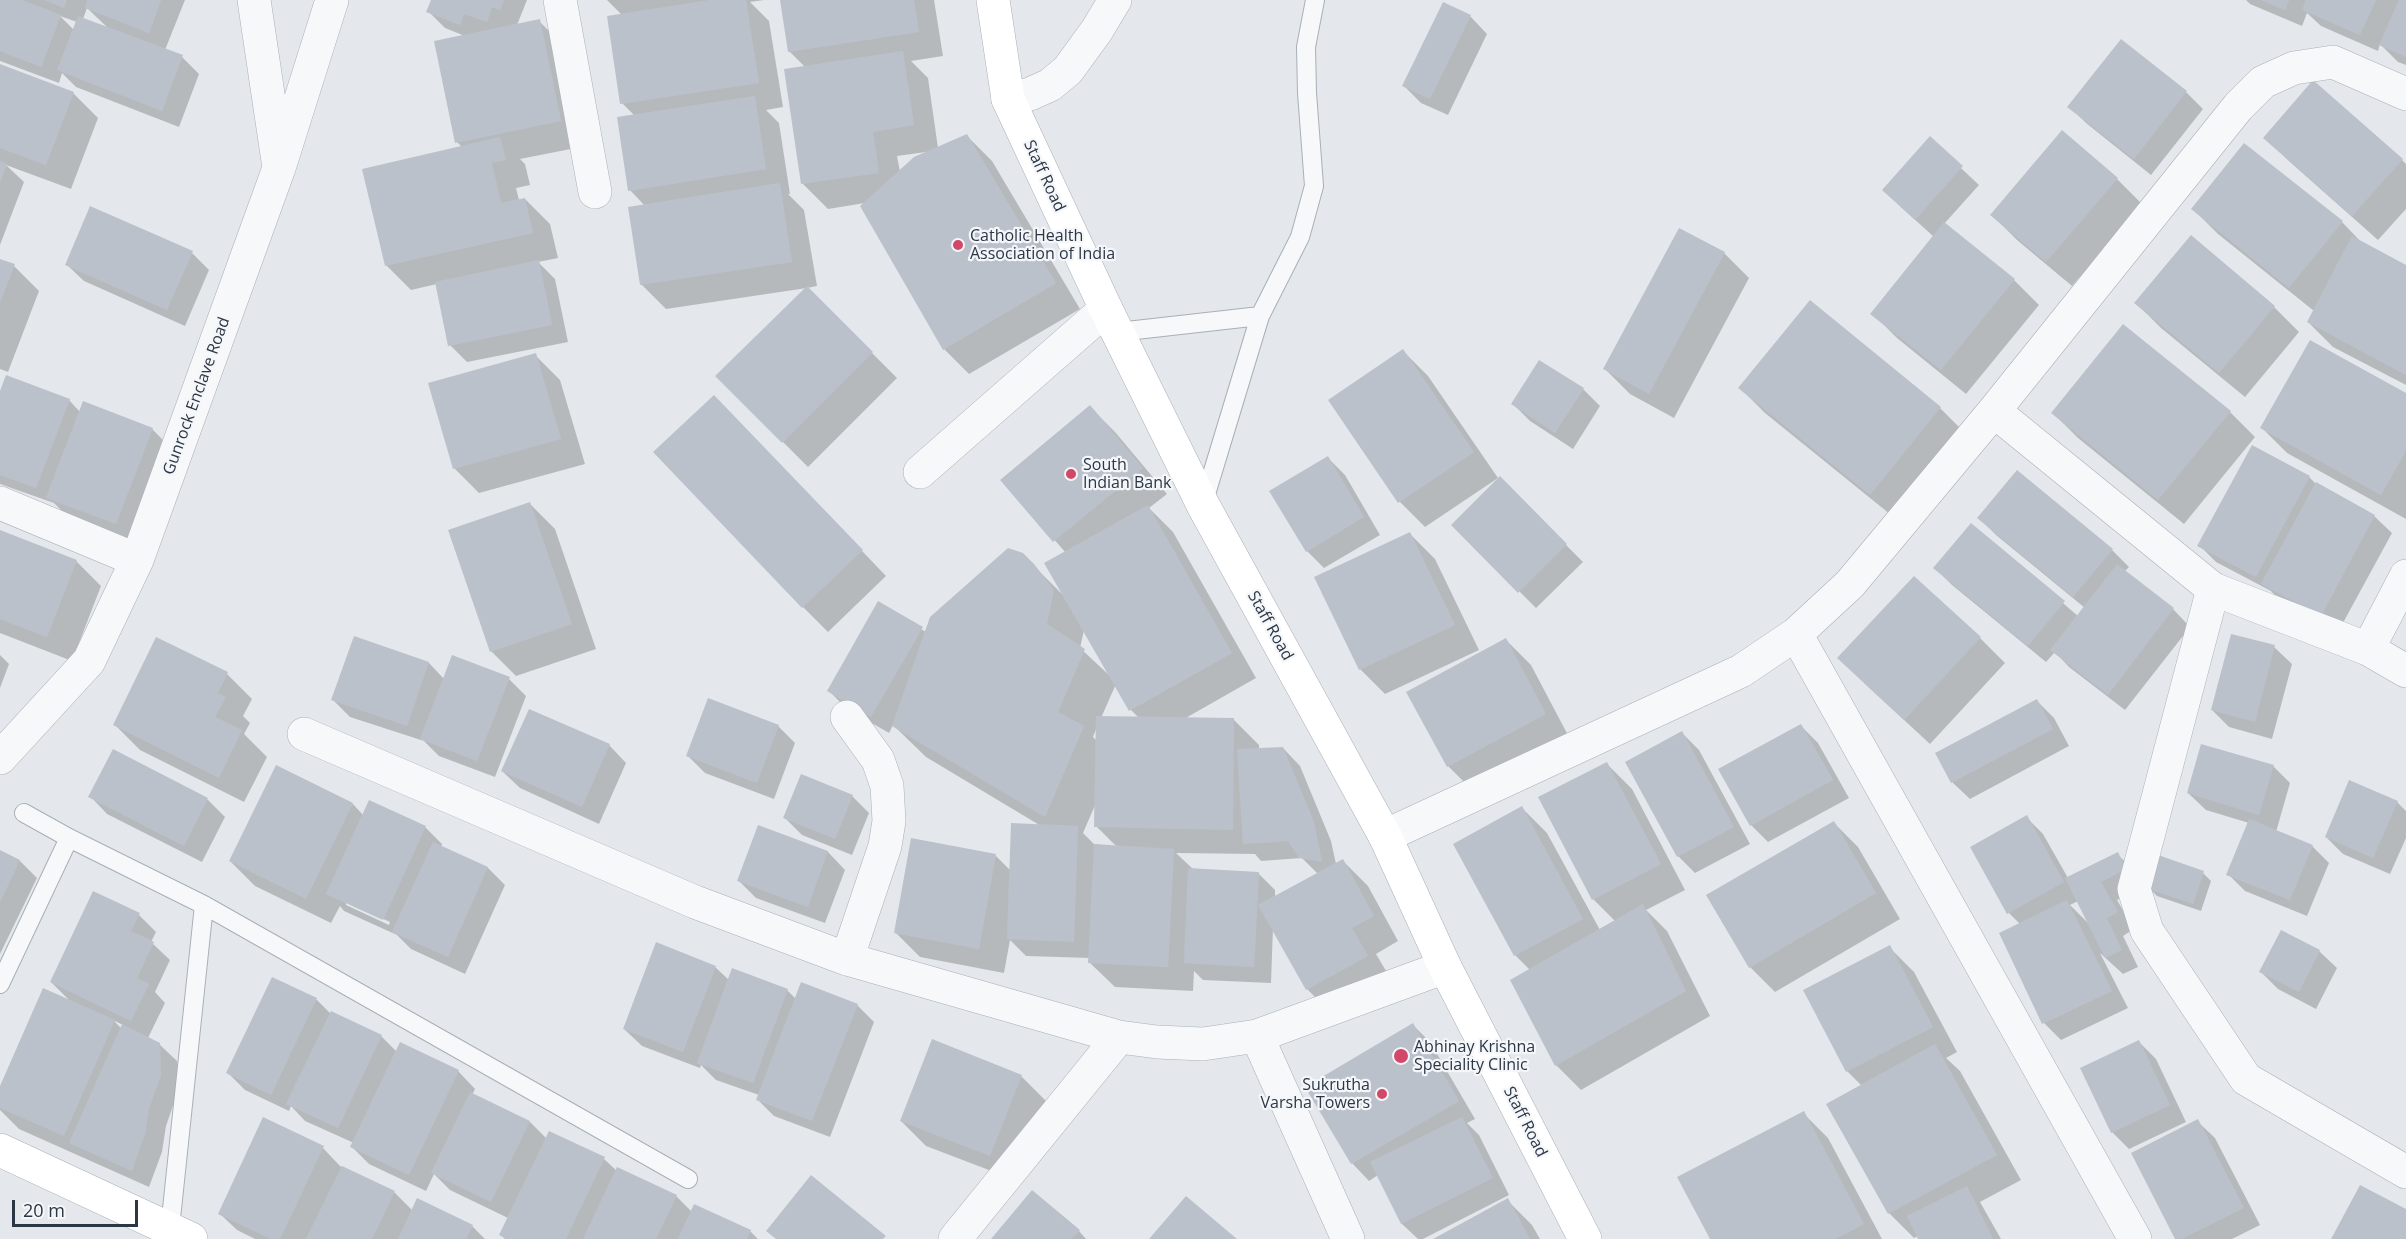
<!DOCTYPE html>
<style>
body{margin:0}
#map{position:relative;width:2406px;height:1239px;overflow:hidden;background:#e4e8ec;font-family:"Open Sans",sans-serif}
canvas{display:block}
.scale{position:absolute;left:12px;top:1200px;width:126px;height:27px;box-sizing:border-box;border:3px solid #2b3745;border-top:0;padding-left:8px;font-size:18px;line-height:21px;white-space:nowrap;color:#2b3745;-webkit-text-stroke:4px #f4f6f9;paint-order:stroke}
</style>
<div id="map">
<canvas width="2406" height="1239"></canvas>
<div class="scale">20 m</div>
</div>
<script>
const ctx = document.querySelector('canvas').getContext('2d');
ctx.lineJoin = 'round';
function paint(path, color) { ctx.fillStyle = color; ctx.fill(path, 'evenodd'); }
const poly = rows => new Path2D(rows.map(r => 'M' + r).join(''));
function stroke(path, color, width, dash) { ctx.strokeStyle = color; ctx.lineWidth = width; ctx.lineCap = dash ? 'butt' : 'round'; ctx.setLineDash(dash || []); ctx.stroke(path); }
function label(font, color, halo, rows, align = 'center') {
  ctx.font = font + ' "Open Sans",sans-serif'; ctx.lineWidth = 4.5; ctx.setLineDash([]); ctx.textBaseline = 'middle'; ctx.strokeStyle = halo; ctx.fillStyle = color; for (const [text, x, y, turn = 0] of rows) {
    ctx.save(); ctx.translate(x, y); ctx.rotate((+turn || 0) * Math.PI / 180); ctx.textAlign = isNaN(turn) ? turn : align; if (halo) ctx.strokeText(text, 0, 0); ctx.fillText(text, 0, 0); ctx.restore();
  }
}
paint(poly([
 [0,0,185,0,165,50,182,57,199,74,179,127,76,87,62,73,59,83,0,61],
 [87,8,108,28,83,19],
 [60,16,77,22,74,30],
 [432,0,527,0,517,25,539,21,564,46,586,146,520,159,525,164,530,185,516,188,519,200,525,199,550,224,558,258,538,262,555,279,568,342,467,362,450,345,437,284,411,290,386,265,463,148,457,142,465,36,445,28,428,11],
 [607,0,764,0,750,2,769,21,783,107,766,110,779,123,790,194,788,194,804,210,817,286,807,288,897,378,808,467,717,376,807,288,666,309,641,284,645,206,630,190,635,116,622,103,622,15],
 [781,0,934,0,943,56,911,61,928,78,938,148,967,136,992,161,1080,309,969,374,944,349,865,203,828,209,803,184,805,67,789,51],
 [926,152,900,172,897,156],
 [2246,0,2406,0,2406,65,2398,62,2380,44,2378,51,2321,26,2307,13,2302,26,2250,4],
 [1470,16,1487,34,1448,115,1421,103,1404,86],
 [2121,41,2186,92,2203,109,2151,175,2086,123,2069,106],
 [0,65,73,93,98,118,71,189,6,165,24,182,0,245],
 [2265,138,2402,160,2406,164,2406,209,2378,240,2290,162],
 [1930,139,1979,185,1944,224,2014,280,2039,305,1966,394,1897,338,1872,313,1934,237,1901,207],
 [2117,179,2142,204,2072,286,2017,240,1992,215],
 [2193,209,2342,222,2363,244,2406,266,2406,385,2333,347,2308,322,2314,311,2218,234],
 [2191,237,2274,307,2299,332,2245,397,2161,328,2136,303],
 [192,253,209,270,185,326,84,281,66,264],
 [1724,253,1749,278,1674,418,1630,394,1605,369],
 [0,260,14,266,39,291,8,372,0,369],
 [1810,302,1940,408,1965,433,1896,519,1765,413,1740,388],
 [1403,351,1428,376,1498,478,1425,527,1400,502],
 [535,355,560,380,585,464,479,493,454,468],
 [1583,389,1600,406,1573,449,1530,421,1513,404],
 [0,395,69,400,80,412,152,429,169,446,133,540,65,514,54,503,0,484],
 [2406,395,2406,519,2287,453,2262,428],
 [1090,407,1115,432,1167,494,1149,508,1173,532,1256,678,1184,719,1234,720,1259,745,1259,750,1283,748,1300,766,1331,841,1336,864,1343,861,1368,886,1398,941,1376,954,1392,981,1332,1014,1307,989,1273,928,1271,983,1203,980,1194,971,1193,991,1115,987,1089,962,1090,958,1026,956,1010,940,1004,973,920,957,895,932,996,856,1011,871,1041,826,926,757,893,725,889,733,846,708,829,691,879,604,926,632,1033,565,1062,594,1066,553,1002,480],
 [1084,630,1109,675,1080,648],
 [1116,684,1131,710,1139,718,1101,718],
 [1097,727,1097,741,1093,737],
 [1096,803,1096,826,1117,847,1094,844,1083,833],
 [1176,853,1255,854,1261,861,1302,858,1318,874,1275,898,1275,890,1258,873,1194,870],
 [2230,412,2255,437,2184,524,2078,438,2053,413],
 [739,422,886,576,828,632,803,607],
 [1328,458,1345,475,1380,535,1324,568,1307,551],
 [2309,477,2317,485,2374,516,2392,533,2338,632,2280,601,2271,591,2216,562,2199,545],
 [1500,479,1583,562,1536,608,1453,525],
 [530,504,555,529,596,649,516,676,491,651],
 [1979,518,2112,550,2129,567,2124,572,2173,609,2190,627,2125,710,2069,667,2055,652,2046,662,1952,585,1935,568,1972,525,2078,616,2085,608,1996,535],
 [0,532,76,561,101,586,72,661,0,633],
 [1410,534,1435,559,1479,650,1385,694,1360,669],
 [355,637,429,663,445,680,509,679,526,696,495,777,439,756,424,741,350,717,333,700],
 [1980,638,2005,663,1930,744,1864,683],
 [1506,640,1531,665,1570,739,1473,791,1448,766],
 [2274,647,2292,664,2272,739,2229,727,2212,710],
 [0,655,9,664,0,688],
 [227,674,252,699,243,716,250,723,244,734,267,757,244,802,140,750,115,725],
 [2037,701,2054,718,2069,746,1970,799,1952,782],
 [778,726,795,743,774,799,705,773,688,756],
 [1801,726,1818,743,1849,798,1768,842,1751,825],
 [1682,733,1699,750,1750,844,1695,873,1678,856],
 [609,745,626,763,599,824,520,788,502,771],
 [114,751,208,800,225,817,202,862,107,814,90,796],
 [1607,764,1632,789,1685,890,1646,910,1667,931,1710,1016,1581,1090,1556,1065,1530,970,1515,955,1522,808,1547,833,1600,930,1616,922,1594,900,1540,798],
 [2273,766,2290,783,2276,832,2312,846,2329,863,2307,916,2245,891,2228,874,2249,823,2206,810,2188,793],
 [852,796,869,813,852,855,802,835,785,818],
 [2397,802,2406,811,2406,838,2390,874,2343,854,2326,837],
 [353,804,363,815,425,827,442,844,441,847,488,868,505,885,465,974,411,949,397,935,344,911,340,906,331,923,255,886,230,861],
 [346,902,390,922,389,925,346,905],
 [2026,817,2043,834,2068,878,2117,854,2135,871,2142,886,2117,900,2134,929,2123,936,2138,967,2123,974,2100,953,2128,1008,2061,1040,2044,1023,2020,924,2009,913],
 [2078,901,2089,924,2070,905],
 [1833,822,1858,847,1900,919,1775,992,1750,967],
 [759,827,828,852,845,870,825,923,756,898,739,881],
 [0,852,20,861,37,878,0,954],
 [2203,873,2211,881,2201,911,2157,896,2148,887],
 [139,915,156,932,151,942,170,960,155,992,165,1003,148,1038,159,1044,177,1061,177,1094,166,1126,162,1152,149,1187,19,1129,0,1110,0,1090,70,1001,51,982],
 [115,1021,123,1025,122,1029,115,1022],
 [2281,932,2319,951,2337,968,2316,1009,2278,989,2261,972],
 [1889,947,1914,972,1957,1052,1946,1058,1960,1071,2021,1180,1980,1202,2001,1239,1920,1239,1918,1236,1914,1238,1889,1213,1862,1086,1847,1071],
 [715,967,729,980,787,990,796,999,857,1005,874,1022,830,1137,774,1116,757,1099,759,1095,716,1080,701,1065,700,1068,642,1046,624,1029],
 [316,999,331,1014,381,1036,397,1052,458,1071,475,1089,472,1095,530,1122,547,1139,604,1159,617,1171,676,1196,692,1212,750,1231,758,1239,505,1239,501,1235,508,1218,450,1190,434,1174,426,1191,369,1164,352,1147,354,1143,305,1121,291,1106,289,1111,245,1090,228,1073],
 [1413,1025,1430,1042,1475,1119,1467,1123,1479,1135,1509,1195,1423,1239,1418,1239,1402,1224,1378,1175,1369,1181,1352,1163,1307,1087],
 [2139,1042,2156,1059,2186,1122,2129,1149,2112,1132],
 [1021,1076,1046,1101,1015,1180,926,1146,901,1121],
 [1803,1113,1828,1138,1882,1239,1712,1239],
 [264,1119,323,1148,340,1166,394,1192,413,1211,472,1226,485,1239,255,1239,237,1230,219,1213],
 [2197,1121,2215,1138,2260,1225,2232,1239,2177,1239],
 [1032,1192,1079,1231,1086,1239,993,1239],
 [1507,1200,1532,1225,1540,1239,1436,1239]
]), '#0003');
paint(poly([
 [0,0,22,0,61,15,41,67,0,51],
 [44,0,67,0,64,8],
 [87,0,161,0,149,33,85,8],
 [431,0,504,0,500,10,492,7,487,22,464,14,460,25,426,12],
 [710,0,746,0,759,83,620,104,607,16],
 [780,0,914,0,919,32,788,52],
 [2261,0,2289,0,2285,10],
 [2306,0,2376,0,2360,35,2302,10],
 [2399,0,2406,0,2406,57,2379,45],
 [1443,2,1471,15,1430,99,1402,86],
 [78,16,183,55,162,111,57,70],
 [540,19,561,121,455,143,434,41],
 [2121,39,2187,91,2134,159,2067,107],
 [903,51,914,125,873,132,879,173,801,184,784,69],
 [0,64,74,92,46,165,0,148],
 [2313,80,2403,159,2352,216,2263,138],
 [755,96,766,169,628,191,617,117],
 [2062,130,2118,178,2046,262,1990,215],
 [967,134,1056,283,943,350,860,206,914,157],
 [1930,136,1963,166,1915,220,1882,190],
 [500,137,506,160,492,163,501,203,525,198,533,233,385,266,362,169],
 [2244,143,2343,221,2289,288,2191,209],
 [0,161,7,164,0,183],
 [780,183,792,262,640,285,628,207],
 [90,206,193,251,167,310,65,265],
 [1944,222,2015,279,1941,370,1870,314],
 [1679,228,1725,252,1649,394,1603,369],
 [2191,235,2275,306,2219,373,2134,303],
 [2352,236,2406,265,2406,375,2307,322],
 [0,259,15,264,0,303],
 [539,260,552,325,448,346,435,282],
 [807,286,873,352,782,443,715,376],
 [1810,300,1941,407,1870,495,1738,388],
 [2123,324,2231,411,2158,500,2051,413],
 [2310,340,2406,393,2406,451,2381,495,2260,428],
 [1403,349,1474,452,1398,503,1328,400],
 [536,353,561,439,453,469,428,383],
 [1539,360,1584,388,1555,433,1511,404],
 [6,375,70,399,36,488,0,475,0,391],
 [714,395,863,550,802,608,653,452],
 [83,401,153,428,116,524,46,498],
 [1090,405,1143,468,1053,542,1000,480],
 [2252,445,2310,476,2256,577,2197,546],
 [1328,456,1364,517,1306,552,1269,491],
 [2017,470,2113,549,2073,597,1977,518],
 [1500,476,1567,544,1518,593,1451,525],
 [2316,482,2375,515,2321,616,2261,584],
 [530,502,572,624,490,652,448,530],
 [1148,505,1232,653,1129,711,1044,563],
 [1971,523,2065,601,2028,646,1933,568],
 [0,530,77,560,47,637,0,619],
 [1410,532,1455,625,1359,670,1314,577],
 [1008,548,1023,553,1034,564,1054,590,1047,624,1085,649,1058,712,1084,726,1045,817,892,726,930,617],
 [2117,564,2174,608,2108,695,2050,650],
 [1914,576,1981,637,1904,720,1837,658],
 [878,601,923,627,871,717,827,691],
 [2231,634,2275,645,2255,722,2211,710],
 [354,636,429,662,407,726,331,700],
 [156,637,228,672,218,693,226,697,215,717,242,730,219,778,113,725],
 [1506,638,1546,714,1447,767,1406,692],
 [452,655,510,677,477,761,420,739],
 [708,698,779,725,757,783,686,756],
 [2037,699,2053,729,1951,783,1935,753],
 [529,709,610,744,582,807,501,771],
 [1096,716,1234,718,1233,830,1094,827],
 [1801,724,1833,780,1750,826,1718,769],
 [1682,731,1734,827,1677,857,1625,762],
 [2201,744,2274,765,2259,815,2187,793],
 [1283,747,1314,822,1322,862,1299,858,1288,841,1243,844,1237,749],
 [113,749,208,798,184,846,88,797],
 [1607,762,1661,864,1592,900,1538,797],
 [276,765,353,803,306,899,229,861],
 [801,774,853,795,835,839,783,818],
 [2349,780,2398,801,2373,858,2325,837],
 [369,800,426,826,383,920,326,894],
 [1522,806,1583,919,1514,956,1453,844],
 [2027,815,2064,882,2007,914,1970,847],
 [2249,819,2313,845,2290,900,2226,875],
 [1834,821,1876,893,1749,968,1706,895],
 [1011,823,1078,826,1074,942,1007,939],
 [758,825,828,851,808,907,737,881],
 [911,838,996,854,979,949,894,933],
 [433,842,488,867,448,957,392,932],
 [1094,844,1174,849,1168,967,1088,963],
 [0,850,20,860,0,902],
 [2118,852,2126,869,2101,882,2118,912,2107,918,2122,950,2105,958,2065,878],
 [2158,855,2204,871,2193,904,2146,888],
 [1343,859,1374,916,1352,928,1368,956,1306,990,1258,905],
 [1188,868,1259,872,1254,967,1184,963],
 [93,891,140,913,131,931,154,942,137,978,149,984,131,1021,50,982],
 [2067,900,2112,991,2042,1024,1999,933],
 [1643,904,1686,991,1555,1066,1510,980],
 [2281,930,2320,950,2299,992,2259,972],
 [656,942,716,966,683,1052,623,1029],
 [1890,945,1933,1027,1846,1072,1803,990],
 [732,968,788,989,753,1083,697,1063],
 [272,977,317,998,271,1095,226,1073],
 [801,982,858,1004,812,1121,756,1100],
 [43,988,115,1020,64,1136,0,1108,0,1086],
 [331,1011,382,1035,338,1128,286,1104],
 [1413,1023,1459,1101,1351,1164,1305,1087],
 [122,1024,160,1043,161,1076,149,1108,145,1134,132,1171,69,1143],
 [932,1039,1022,1075,990,1156,900,1121],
 [2139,1040,2170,1105,2111,1133,2080,1068],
 [400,1042,459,1070,409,1175,350,1147],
 [1935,1044,1997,1155,1888,1214,1826,1104],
 [470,1092,530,1121,491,1202,431,1173],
 [1804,1111,1864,1224,1835,1239,1710,1239,1677,1177],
 [263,1117,324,1146,280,1239,271,1239,218,1214],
 [1462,1117,1493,1178,1401,1224,1370,1162],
 [2198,1119,2244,1208,2182,1239,2175,1239,2131,1153],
 [549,1131,605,1157,566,1239,507,1239,499,1235],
 [342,1166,395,1191,372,1239,306,1239],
 [617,1167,677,1195,656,1239,583,1239],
 [811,1175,886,1236,883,1239,776,1239,766,1231],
 [2360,1185,2406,1209,2406,1239,2331,1239],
 [1967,1186,1993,1239,1918,1239,1907,1216],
 [1032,1190,1080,1230,1072,1239,991,1239],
 [1186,1196,1237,1239,1149,1239],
 [417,1198,473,1225,466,1239,398,1239],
 [1508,1198,1530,1239,1433,1239],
 [694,1204,751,1230,747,1239,678,1239]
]), '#bbc1ca');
const lane = poly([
 [1118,332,1260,316],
 [1203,504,1260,316,1300,237,1314,186,1307,93,1306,47,1315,0],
 [24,813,69,838,204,905,688,1179],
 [0,984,69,838],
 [170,1228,204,905]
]);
const street = poly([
 [254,0,278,161],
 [560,0,595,192],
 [1008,99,1030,94,1050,85,1068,70,1097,30,1115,0],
 [1994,411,2213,589,2368,649,2406,671],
 [920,472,1106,309],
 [0,503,137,560],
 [2213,589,2134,889,2147,931,2246,1079,2406,1172],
 [1796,634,2135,1239],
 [2368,649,2406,576],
 [847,717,878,760,887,786,889,821,885,846,847,959],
 [304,734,695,902,847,959,1119,1037,1157,1042,1203,1044,1257,1036,1445,967],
 [0,758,89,661,137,560,279,168,332,0],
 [1385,836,1741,671,1796,634,1850,584,1994,411,2238,107,2263,82,2294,68,2333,62,2406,94],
 [1257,1036,1348,1239],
 [955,1239,1119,1037]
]);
const secondary = poly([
 [993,0,1008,99,1106,309,1203,505,1385,836,1445,967,1585,1239],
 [0,1150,191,1239]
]);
stroke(lane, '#a9afb7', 20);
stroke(street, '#a9afb7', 34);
stroke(secondary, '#a9afb7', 34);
stroke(lane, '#f7f8fa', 18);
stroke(street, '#f7f8fa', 33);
stroke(secondary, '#fff', 33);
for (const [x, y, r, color] of [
 [958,245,6,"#d24868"],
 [1071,474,6,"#d24868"],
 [1401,1056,8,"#d24868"],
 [1382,1094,6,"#d24868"]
]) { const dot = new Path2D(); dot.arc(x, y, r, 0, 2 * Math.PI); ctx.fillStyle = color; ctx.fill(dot); stroke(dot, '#f4f6f9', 2); }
label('16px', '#2b3745', '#f4f6f9', [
 ["Staff Road",1044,176,65],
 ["Gunrock Enclave Road",197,396,-70],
 ["Staff Road",1270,626,61],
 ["Staff Road",1525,1122,63]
]);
label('16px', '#2b3745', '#f4f6f9', [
 ["Catholic Health",970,236],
 ["Association of India",970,254],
 ["South",1083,465],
 ["Indian Bank",1083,483],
 ["Abhinay Krishna",1414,1047],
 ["Speciality Clinic",1414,1065],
 ["Sukrutha",1370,1085,"right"],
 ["Varsha Towers",1370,1103,"right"]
], 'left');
</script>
